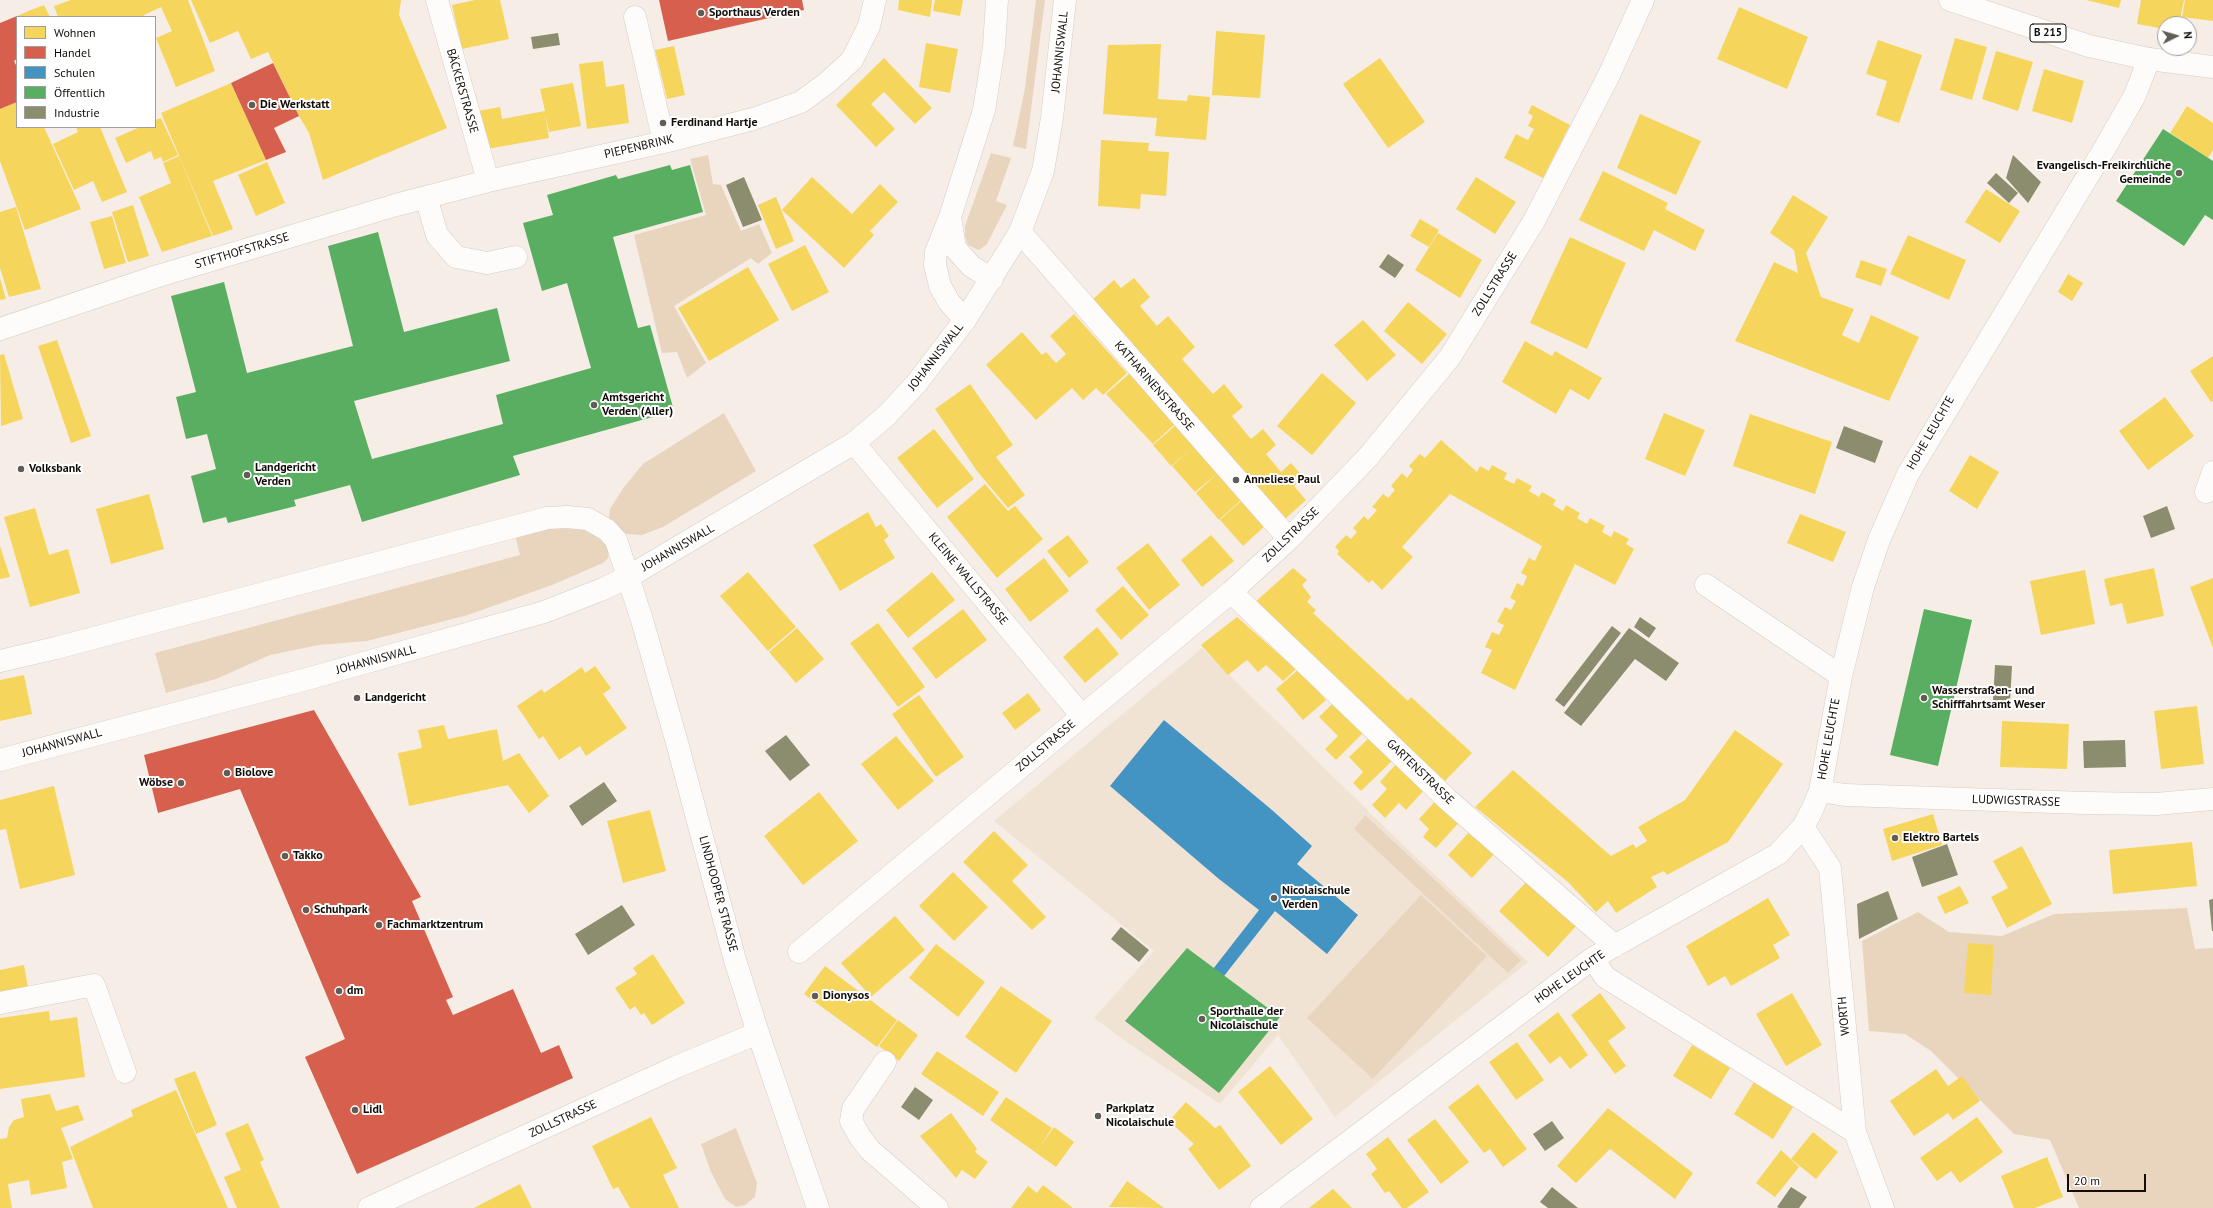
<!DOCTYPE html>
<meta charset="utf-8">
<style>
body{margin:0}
#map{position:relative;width:2213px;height:1208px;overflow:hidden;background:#f6eee6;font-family:"PT Sans",sans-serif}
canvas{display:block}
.legend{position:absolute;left:16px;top:16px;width:140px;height:112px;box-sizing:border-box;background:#fff;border:1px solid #a09e9c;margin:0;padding:5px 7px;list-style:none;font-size:12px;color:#120d08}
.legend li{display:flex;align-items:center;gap:8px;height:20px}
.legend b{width:20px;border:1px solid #a09e9c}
.north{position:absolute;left:2157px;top:16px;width:40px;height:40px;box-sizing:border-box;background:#fff;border:1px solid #a09e9c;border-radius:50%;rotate:85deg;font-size:11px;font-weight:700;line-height:16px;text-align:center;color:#120d08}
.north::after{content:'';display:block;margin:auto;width:14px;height:18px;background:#625c56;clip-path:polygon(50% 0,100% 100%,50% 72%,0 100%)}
.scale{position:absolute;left:2067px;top:1174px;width:79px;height:18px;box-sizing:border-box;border:2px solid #120d08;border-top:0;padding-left:5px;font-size:12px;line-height:14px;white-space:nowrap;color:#120d08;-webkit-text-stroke:3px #fff;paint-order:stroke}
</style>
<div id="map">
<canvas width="2213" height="1208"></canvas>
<ul class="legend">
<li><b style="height:11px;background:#f6d55c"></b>Wohnen</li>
<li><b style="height:11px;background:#d6604d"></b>Handel</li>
<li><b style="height:11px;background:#4393c3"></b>Schulen</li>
<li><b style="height:11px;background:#5aae61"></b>Öffentlich</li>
<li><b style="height:11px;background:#8c8c6e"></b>Industrie</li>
</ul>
<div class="north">N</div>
<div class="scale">20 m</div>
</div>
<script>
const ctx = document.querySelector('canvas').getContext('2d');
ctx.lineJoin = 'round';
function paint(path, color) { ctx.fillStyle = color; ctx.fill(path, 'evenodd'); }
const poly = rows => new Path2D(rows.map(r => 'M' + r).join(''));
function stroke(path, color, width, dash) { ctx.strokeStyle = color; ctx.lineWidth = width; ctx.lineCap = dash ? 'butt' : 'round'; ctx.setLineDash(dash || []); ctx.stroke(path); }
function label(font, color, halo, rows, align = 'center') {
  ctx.font = font + ' "PT Sans",sans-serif'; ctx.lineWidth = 4; ctx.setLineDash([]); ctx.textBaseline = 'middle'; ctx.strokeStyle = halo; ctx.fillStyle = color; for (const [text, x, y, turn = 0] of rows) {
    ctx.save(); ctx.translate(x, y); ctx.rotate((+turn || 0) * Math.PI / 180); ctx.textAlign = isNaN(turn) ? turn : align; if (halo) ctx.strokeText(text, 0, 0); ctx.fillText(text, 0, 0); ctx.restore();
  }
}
paint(poly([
 [1202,648,1403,845,1528,962,1335,1117,1278,1035,1220,1104,1128,1043,1094,1018,1154,951,994,821]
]), '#f1e3d4');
paint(poly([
 [1036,0,1045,0,1026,149,1013,146,1025,88],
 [991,153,1011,158,996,201,1007,205,987,244,979,250,968,245,965,236,965,226],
 [708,155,713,184,721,185,741,231,759,224,772,253,758,264,751,258,674,306,706,363,687,378,677,352,662,353,634,235,706,215,690,159],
 [724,413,756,471,663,527,642,535,627,534,615,526,609,517,610,509,624,487,643,464],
 [568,522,592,530,605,541,609,552,608,558,603,563,552,585,468,615,367,641,319,645,270,655,216,679,166,693,155,653,520,555,514,531],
 [1365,815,1521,960,1508,973,1354,829],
 [1421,895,1487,956,1373,1079,1307,1018],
 [2187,908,2195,949,2213,948,2213,1208,2079,1208,2050,1140,2014,1134,1931,1051,1905,1034,1869,1031,1862,941,1918,912,1949,932,2002,936,2054,914],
 [736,1128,757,1183,755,1197,745,1205,736,1207,725,1199,711,1172,701,1144]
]), '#e9d5bd');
paint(poly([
 [71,0,188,0,215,71,176,87,156,38,172,31,161,7,144,15,145,17,58,17,54,6],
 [191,0,401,0,399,15,447,128,323,180,309,133,299,116,268,52,251,59,238,31,210,43],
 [475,0,500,0,509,39,462,49,452,5],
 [899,0,932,0,930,17,898,10],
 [935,0,963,0,960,16,933,11],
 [2086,0,2121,0,2119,8],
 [2141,0,2184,0,2179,24,2165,24,2165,29,2137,24],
 [2185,0,2213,0,2213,21,2182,17],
 [44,5,50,17,15,17,31,10],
 [1739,7,1808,37,1787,89,1717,59],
 [1216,31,1265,35,1260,98,1212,95],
 [1955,38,1987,47,1972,100,1940,90],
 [1878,40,1922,55,1899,123,1876,115,1887,81,1866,74],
 [926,43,958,49,950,93,919,87],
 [1161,44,1158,99,1187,101,1188,95,1210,97,1206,140,1155,136,1157,118,1103,114,1108,45],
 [674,46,685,95,667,99,655,50],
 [1996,51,2033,62,2018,111,1982,99],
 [884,58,932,108,915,124,884,92,871,104,895,129,876,147,836,105],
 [1380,58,1425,122,1388,148,1343,84],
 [603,61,606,87,624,84,629,123,587,129,579,64],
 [2044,69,2084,81,2072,123,2032,111],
 [231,83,266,160,213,181,233,229,213,236,161,113],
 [573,83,581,126,549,132,545,113,549,138,487,149,478,111,500,107,502,119,545,111,540,89],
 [17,102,17,127,44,127,81,209,25,230,0,161,0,109],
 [1532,105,1570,125,1543,178,1504,158,1516,134,1528,140,1534,129,1528,126,1533,116,1528,113],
 [2187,106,2213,123,2213,150,2208,158,2170,133],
 [1640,114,1701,141,1676,195,1617,168],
 [161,118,178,155,163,162,161,157,154,160,151,151,126,163,115,138,140,127,155,127,155,120],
 [76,127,100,127,127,192,102,202,93,181,74,190,53,144,78,132],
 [1101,140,1149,143,1148,151,1169,152,1166,196,1141,194,1140,209,1098,206],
 [179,156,212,236,162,252,139,197,171,183,163,163],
 [267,162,285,203,256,216,238,175],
 [1603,171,1668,203,1665,209,1705,230,1695,251,1654,230,1644,251,1579,220],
 [812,177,852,214,880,184,898,202,870,231,874,235,844,268,782,210],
 [1476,177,1516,202,1495,234,1456,209],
 [1986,189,2020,211,2000,243,1965,222],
 [1793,195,1828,217,1806,253,1821,297,1854,309,1842,335,1859,343,1871,315,1919,337,1889,401,1735,341,1774,262,1798,273,1794,250,1770,233],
 [776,197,794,241,776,249,758,205],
 [133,205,149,256,128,262,112,212],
 [16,207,41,289,9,297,0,268,0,212],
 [112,216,126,263,104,269,90,222],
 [1420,219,1439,230,1429,247,1410,236],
 [1438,233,1482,260,1460,298,1415,270],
 [1908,235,1966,260,1949,300,1890,274],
 [1570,237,1626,263,1587,349,1530,323],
 [805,245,829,292,792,311,768,264],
 [1861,260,1887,269,1881,286,1855,277],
 [748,267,779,320,709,361,678,308],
 [2068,274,2083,283,2072,301,2058,292],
 [0,278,6,299,0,300],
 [1134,278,1150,297,1140,306,1157,326,1168,316,1195,347,1182,359,1213,394,1224,384,1243,407,1232,416,1251,439,1263,429,1276,445,1266,454,1281,472,1291,463,1304,478,1294,486,1306,500,1283,521,1092,300,1114,280,1121,288],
 [1408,302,1447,334,1422,364,1384,331],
 [1074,314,1127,373,1103,395,1096,388,1083,400,1072,388,1036,420,986,365,1022,332,1042,355,1046,352,1056,363,1066,354,1050,336],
 [1363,320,1396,355,1367,381,1334,345],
 [57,340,91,436,71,443,38,346],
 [1525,341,1552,356,1555,351,1602,378,1589,400,1570,389,1556,414,1502,382],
 [4,354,23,419,1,426,0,355],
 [2213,356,2213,401,2211,402,2190,371],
 [1130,373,1176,423,1153,444,1106,394],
 [1322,373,1356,403,1312,455,1277,426],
 [970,384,1013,445,996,457,1025,495,1008,508,977,471,935,409],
 [2165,397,2194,436,2148,470,2119,431],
 [1664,413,1705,430,1685,476,1645,459],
 [1750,414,1832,442,1815,494,1733,466],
 [1177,424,1219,472,1195,492,1172,466,1192,448,1171,466,1153,445],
 [934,429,974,479,937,508,897,458],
 [1441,440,1477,472,1480,466,1489,471,1492,465,1507,473,1504,479,1514,484,1517,478,1532,486,1529,491,1539,497,1542,492,1556,500,1553,505,1563,511,1566,505,1580,513,1577,518,1587,524,1590,518,1605,526,1602,532,1611,537,1614,531,1629,539,1626,544,1634,549,1615,585,1575,564,1515,690,1481,673,1492,650,1485,647,1492,632,1499,635,1504,625,1497,622,1505,607,1511,610,1516,601,1510,598,1517,583,1523,586,1527,576,1521,573,1529,558,1535,561,1542,546,1450,494,1402,547,1413,557,1382,590,1372,580,1369,583,1337,554,1339,551,1335,547,1346,535,1351,539,1357,532,1353,528,1364,516,1368,520,1377,510,1372,507,1383,494,1388,498,1395,490,1391,486,1402,473,1407,478,1413,470,1409,466,1420,454,1425,458],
 [1970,455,1999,472,1977,509,1949,491],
 [1219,472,1243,498,1219,520,1196,493],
 [985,484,1008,511,1015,506,1043,539,997,578,947,517],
 [149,494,164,549,111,564,96,509],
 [1243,499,1266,525,1243,546,1220,520],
 [35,508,49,555,68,549,80,593,30,607,4,517],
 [868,512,876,527,881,524,889,536,884,540,895,558,840,591,813,545],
 [1800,514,1846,532,1833,562,1787,543],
 [1068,535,1089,562,1069,578,1047,551],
 [1211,535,1234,561,1202,587,1181,560],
 [1148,543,1180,585,1149,610,1116,568],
 [0,546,10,577,0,579],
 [1044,558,1069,591,1030,622,1005,589],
 [1293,568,1307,580,1302,585,1311,597,1307,602,1316,610,1313,613,1408,701,1411,697,1472,753,1445,781,1254,603],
 [2154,568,2164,616,2127,624,2122,603,2110,606,2104,579],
 [2085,570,2095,624,2041,635,2030,581],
 [748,572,796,627,768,651,720,596],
 [932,572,955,600,908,638,886,610],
 [2213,578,2213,648,2190,587],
 [1123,586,1149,615,1121,640,1095,610],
 [963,609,987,640,936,679,912,648],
 [1237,617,1296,669,1283,681,1266,665,1258,672,1247,660,1228,675,1201,645],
 [878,623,925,687,898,707,850,643],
 [1097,627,1119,654,1085,683,1063,657],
 [797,628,824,659,796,683,769,652],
 [595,666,611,688,603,694,627,728,586,756,580,746,559,760,543,736,539,739,517,706,542,689,544,693,582,667,585,673],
 [1299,669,1326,700,1303,720,1276,689],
 [24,675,32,714,0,721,0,680],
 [1028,693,1041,710,1015,730,1002,713],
 [919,695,964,757,936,777,892,714],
 [1334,702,1364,732,1336,760,1325,749,1338,736,1319,717],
 [2197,706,2204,764,2161,769,2154,711],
 [2002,721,2069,724,2067,769,2000,767],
 [444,725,448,739,497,729,503,761,519,753,549,796,529,813,508,785,409,806,398,753,422,748,418,730],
 [1735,730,1783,764,1728,842,1667,875,1664,871,1651,877,1657,887,1616,913,1608,901,1596,912,1568,882,1475,807,1513,770,1611,856,1633,844,1636,848,1647,841,1638,827,1685,800],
 [1372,735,1395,758,1361,791,1353,783,1363,772,1349,757],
 [896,736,934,781,898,810,861,764],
 [1397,763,1425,789,1406,810,1399,803,1385,818,1372,805,1387,789,1380,782],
 [54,786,75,875,20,889,6,829,0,830,0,800],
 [819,792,858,841,803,885,764,836],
 [1439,797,1462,819,1436,848,1423,837,1429,829,1419,819],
 [650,810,666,871,623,883,607,821],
 [1933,814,1942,845,1892,861,1883,829],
 [1472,829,1497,851,1472,878,1448,855],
 [994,831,1028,865,1012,881,1046,917,1032,930,963,862],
 [2192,842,2197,886,2113,894,2109,850],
 [2022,846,2052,904,2007,928,1991,897,2008,888,1993,861],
 [953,872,988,907,954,941,919,906],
 [1529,879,1577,925,1548,957,1499,911],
 [1960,886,1969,903,1945,914,1937,897],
 [1768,898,1790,935,1773,945,1780,958,1731,986,1725,976,1708,986,1686,946],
 [895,916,925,950,871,997,841,963],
 [1968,943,1994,945,1991,995,1964,993],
 [936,944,985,982,958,1017,909,978],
 [653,954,685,1003,652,1025,644,1013,641,1015,635,1006,630,1010,615,988,637,974,633,968],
 [24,965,28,987,0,992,0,970],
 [825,966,897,1020,877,1047,804,994],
 [1001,986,1052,1021,1016,1073,965,1037],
 [1600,993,1626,1028,1608,1041,1626,1066,1615,1074,1571,1015],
 [1792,993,1822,1045,1786,1066,1756,1014],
 [49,1011,50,1021,77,1017,85,1077,0,1089,0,1018],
 [1558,1012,1588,1055,1570,1069,1560,1056,1550,1064,1528,1035],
 [898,1020,918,1035,899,1061,879,1046],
 [1517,1042,1544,1080,1516,1100,1489,1062],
 [1692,1045,1730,1068,1711,1099,1673,1076],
 [937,1051,999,1092,983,1116,921,1074],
 [1270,1066,1313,1119,1281,1145,1238,1092],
 [1936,1069,1948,1086,1962,1076,1980,1101,1953,1120,1948,1113,1914,1136,1890,1101],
 [195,1071,217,1125,196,1134,174,1079],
 [1754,1082,1793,1107,1773,1139,1734,1114],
 [1478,1084,1527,1149,1503,1167,1490,1149,1484,1153,1448,1107],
 [176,1090,228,1208,93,1208,70,1147,133,1116,131,1110],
 [50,1094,56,1111,78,1105,84,1120,61,1128,73,1159,62,1162,67,1188,31,1195,29,1180,8,1184,12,1208,0,1208,0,1139,7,1138,9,1127,14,1120,24,1117,21,1099],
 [1006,1097,1052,1128,1039,1148,1054,1127,1074,1142,1056,1167,990,1120],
 [1186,1102,1215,1128,1220,1125,1251,1166,1219,1190,1188,1149,1194,1144,1169,1121],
 [1608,1108,1693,1173,1675,1199,1610,1149,1576,1183,1557,1166],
 [951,1113,977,1149,975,1152,988,1162,975,1179,962,1170,956,1178,920,1136],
 [651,1117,677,1168,663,1175,679,1208,630,1208,618,1187,613,1189,592,1146],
 [1977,1117,2003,1152,1960,1183,1951,1171,1937,1181,1920,1158],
 [1435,1119,1469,1162,1441,1184,1407,1140],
 [248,1123,264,1160,260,1162,280,1208,237,1208,224,1177,241,1170,225,1133],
 [1813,1132,1838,1152,1816,1179,1791,1159],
 [1388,1137,1429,1192,1407,1208,1402,1208,1389,1191,1385,1193,1371,1174,1377,1169,1366,1154],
 [1781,1150,1799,1167,1775,1197,1756,1183],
 [2047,1157,2063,1197,2035,1208,2014,1208,2001,1176],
 [1127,1181,1164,1208,1109,1207],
 [520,1184,532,1208,474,1208],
 [1043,1185,1073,1208,1011,1208,1028,1186,1037,1193],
 [1333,1189,1352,1208,1309,1208]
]), '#f6d55c');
paint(poly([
 [659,0,802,0,804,10,668,41],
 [17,16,17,59,14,61,17,67,17,102,0,109,0,23],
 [273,63,299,116,274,128,286,152,266,160,231,83],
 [314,710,421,897,412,901,453,997,446,1000,453,1015,513,989,541,1053,559,1045,573,1078,357,1174,305,1057,345,1039,240,789,158,813,144,755]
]), '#d6604d');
paint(poly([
 [1164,720,1272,810,1312,846,1297,864,1358,915,1327,954,1275,911,1224,976,1213,969,1259,910,1219,879,1110,786]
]), '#4393c3');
paint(poly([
 [2163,129,2213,161,2213,220,2205,215,2184,246,2116,201],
 [670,165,672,170,690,165,703,212,613,237,638,328,650,325,674,411,513,456,520,475,362,522,350,485,294,500,296,506,228,523,226,517,203,523,191,476,216,469,207,434,186,439,176,397,196,392,171,296,224,282,247,373,353,346,328,246,378,232,404,332,497,308,510,361,354,401,372,459,503,424,496,395,591,368,567,283,542,291,523,223,553,215,547,195,616,175,618,179],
 [1924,609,1972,620,1938,766,1890,755],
 [1187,948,1280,1017,1219,1093,1125,1021]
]), '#5aae61');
paint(poly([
 [558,33,560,45,533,49,531,37],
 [2013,155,2041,182,2028,203,2006,178],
 [1996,173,2018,193,2009,203,1987,183],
 [744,177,762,220,743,227,726,185],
 [1388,254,1404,265,1395,278,1379,267],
 [1844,426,1883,441,1875,463,1836,448],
 [2167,506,2175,529,2151,538,2143,516],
 [1640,617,1656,628,1649,638,1634,627],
 [1612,626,1621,633,1564,707,1555,700],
 [1629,628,1679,663,1666,681,1635,659,1581,726,1564,713],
 [1995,665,2012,666,2010,702,1993,701],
 [786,735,810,765,790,781,765,751],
 [2125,740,2126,767,2084,768,2083,741],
 [604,782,617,801,582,826,569,806],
 [1947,844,1958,875,1922,887,1912,857],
 [1888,891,1898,919,1859,939,1857,904],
 [2213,899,2213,931,2212,931,2209,900],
 [622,905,635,925,588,955,575,934],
 [1121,927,1149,950,1139,962,1111,939],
 [915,1087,933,1100,919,1120,901,1107],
 [1552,1121,1564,1138,1545,1151,1533,1134],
 [1552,1187,1578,1208,1548,1208,1540,1202],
 [1791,1187,1807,1197,1799,1208,1779,1208,1777,1207]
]), '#8c8c6e');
const minor = poly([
 [437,0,488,181],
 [635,17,664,142],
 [426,197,437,235,456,257,487,263,516,257],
 [950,217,955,248,971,266,992,279],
 [1020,232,1289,539],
 [965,320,949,302,940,286,935,265,936,252,950,217,984,110,994,47,997,0],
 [0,329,158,276,396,205,488,181,664,142,753,119,801,102,828,82,852,60,869,26,875,0],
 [854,443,1082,716],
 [2206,492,2213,472],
 [1706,585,1841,676],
 [1231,592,1448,800,1615,946],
 [0,661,56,648,547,518,567,517,588,519,607,530,616,540,628,577],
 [1820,791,1845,795,2085,803,2156,804,2213,799],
 [1803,827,1830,868,1855,1132,1883,1208],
 [799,952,1231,592,1289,539,1368,457,1450,357,1534,221,1609,75,1643,0],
 [1593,958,1605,977,1855,1132],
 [0,1003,94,985,125,1072],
 [885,1062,853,1109,851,1121,860,1137,870,1150,937,1208],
 [369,1208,676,1067,758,1033],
 [1261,1208,1593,958,1778,854,1803,827,1812,810,1820,791,1841,676,1863,587,1879,540,1908,474,2106,146,2135,95,2149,59]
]);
const major = poly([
 [1950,0,2089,46,2149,59,2213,67],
 [628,577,642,620,676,739,735,960,758,1033,818,1208],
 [0,760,307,679,544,612,603,589,628,577,854,443,885,417,916,384,965,320,1020,232,1043,171,1052,118,1065,0]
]);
stroke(minor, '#d2ccc5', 23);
stroke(major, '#d2ccc5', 23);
stroke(minor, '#fefcfb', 22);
stroke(major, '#fefcfb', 22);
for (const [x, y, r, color] of [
 [701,13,4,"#625c56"],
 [252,105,4,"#625c56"],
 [663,123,4,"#625c56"],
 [2179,173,4,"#625c56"],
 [594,405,4,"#625c56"],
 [21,469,4,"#625c56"],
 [247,475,4,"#625c56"],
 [1236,480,4,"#625c56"],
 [357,698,4,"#625c56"],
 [1924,698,4,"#625c56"],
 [227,773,4,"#625c56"],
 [181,783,4,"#625c56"],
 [1895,838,4,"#625c56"],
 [285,856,4,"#625c56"],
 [1274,898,4,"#625c56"],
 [306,910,4,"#625c56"],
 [379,925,4,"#625c56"],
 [339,991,4,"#625c56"],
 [815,996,4,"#625c56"],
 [1202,1019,4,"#625c56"],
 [355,1110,4,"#625c56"],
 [1098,1116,4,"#625c56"]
]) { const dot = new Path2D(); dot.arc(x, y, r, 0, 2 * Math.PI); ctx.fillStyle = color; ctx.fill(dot); stroke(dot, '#fff', 1.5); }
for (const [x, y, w] of [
 [2048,33,36]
]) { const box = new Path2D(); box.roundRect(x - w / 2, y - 9, w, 18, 3); ctx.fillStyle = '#fff'; ctx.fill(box); stroke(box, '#120d08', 1); }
label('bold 11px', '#120d08', null, [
 ["B 215",2048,33]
]);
label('bold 12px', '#120d08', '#fff', [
 ["Sporthaus Verden",709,13],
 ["Die Werkstatt",260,105],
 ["Ferdinand Hartje",671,123],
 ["Evangelisch-Freikirchliche",2171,166,"right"],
 ["Gemeinde",2171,180,"right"],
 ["Amtsgericht",602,398],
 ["Verden (Aller)",602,412],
 ["Landgericht",255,468],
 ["Verden",255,482],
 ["Volksbank",29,469],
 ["Anneliese Paul",1244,480],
 ["Wasserstraßen- und",1932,691],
 ["Schifffahrtsamt Weser",1932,705],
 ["Landgericht",365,698],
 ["Biolove",235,773],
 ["Wöbse",173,783,"right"],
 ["Elektro Bartels",1903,838],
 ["Takko",293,856],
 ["Nicolaischule",1282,891],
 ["Verden",1282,905],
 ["Schuhpark",314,910],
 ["Fachmarktzentrum",387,925],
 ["dm",347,991],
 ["Dionysos",823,996],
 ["Sporthalle der",1210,1012],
 ["Nicolaischule",1210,1026],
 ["Parkplatz",1106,1109],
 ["Nicolaischule",1106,1123],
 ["Lidl",363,1110]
], 'left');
label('12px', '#120d08', '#fff', [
 ["JOHANNISWALL",1060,52,-84],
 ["BÄCKERSTRASSE",462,91,74],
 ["PIEPENBRINK",639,147,-13],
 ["STIFTHOFSTRASSE",242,251,-17],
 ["ZOLLSTRASSE",1495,284,-58],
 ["JOHANNISWALL",936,357,-52],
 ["KATHARINENSTRASSE",1154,386,49],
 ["HOHE LEUCHTE",1931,433,-60],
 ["ZOLLSTRASSE",1291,535,-44],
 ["JOHANNISWALL",678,548,-30],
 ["KLEINE WALLSTRASSE",968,579,50],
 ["JOHANNISWALL",376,660,-15],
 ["HOHE LEUCHTE",1829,739,-80],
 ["JOHANNISWALL",62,743,-15],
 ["ZOLLSTRASSE",1046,746,-40],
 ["GARTENSTRASSE",1420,772,44],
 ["LUDWIGSTRASSE",2016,801,2],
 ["LINDHOOPER STRASSE",718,894,75],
 ["HOHE LEUCHTE",1570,977,-35],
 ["WORTH",1844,1016,-95],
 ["ZOLLSTRASSE",563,1119,-25]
]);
</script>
